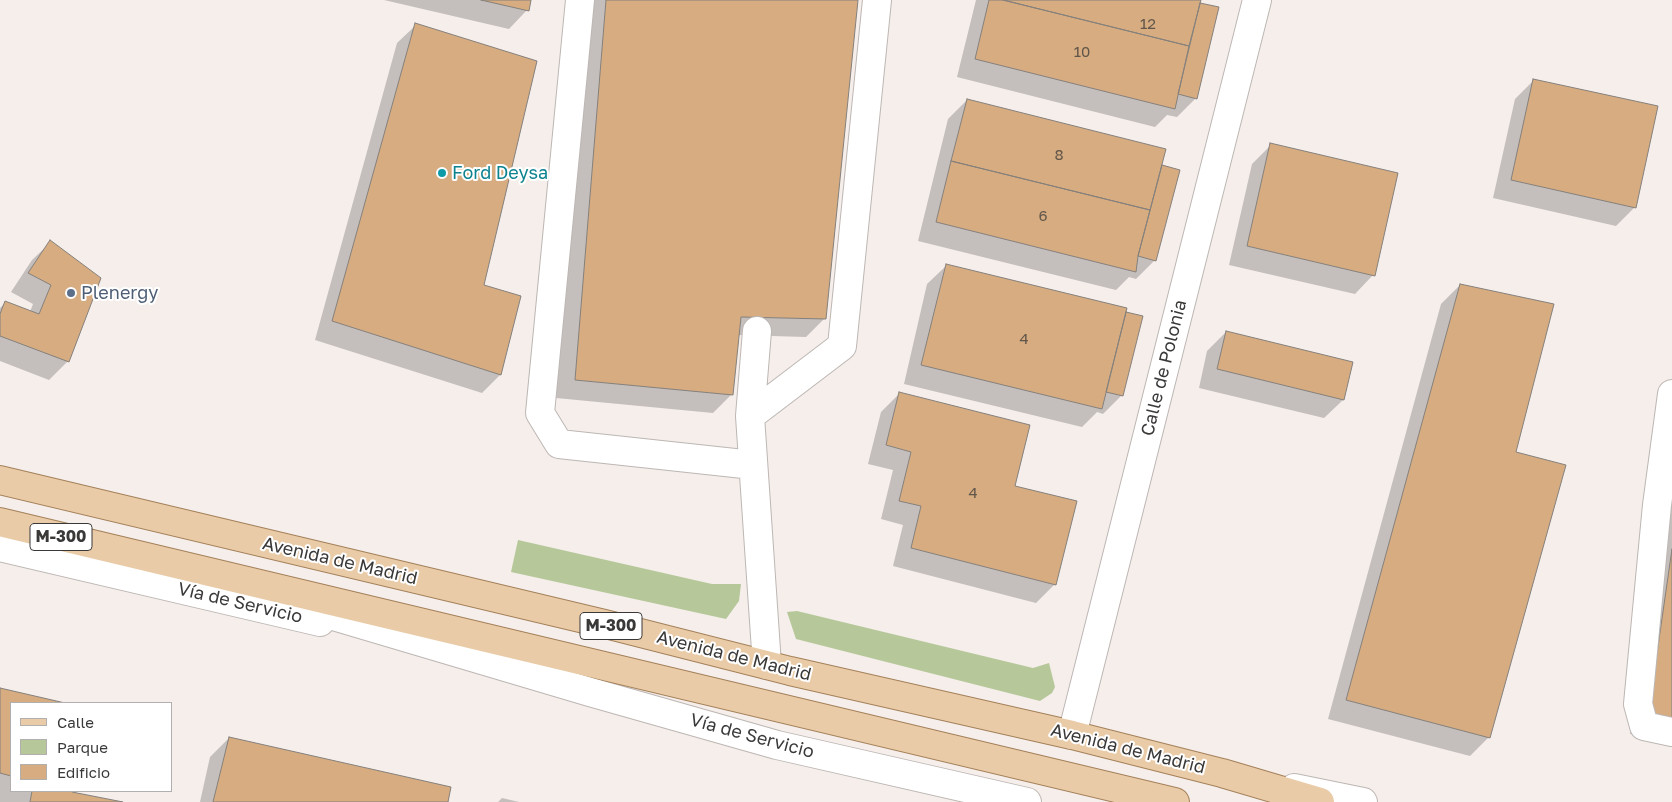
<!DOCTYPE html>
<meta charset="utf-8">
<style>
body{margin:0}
#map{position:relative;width:1672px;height:802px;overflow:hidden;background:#f5eeeb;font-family:"Golos Text",sans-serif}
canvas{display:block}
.legend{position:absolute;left:10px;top:702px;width:162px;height:90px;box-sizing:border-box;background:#fff;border:1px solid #b1b0af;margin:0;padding:6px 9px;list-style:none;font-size:15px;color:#3b3938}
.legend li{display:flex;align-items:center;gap:10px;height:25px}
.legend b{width:25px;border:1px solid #b1b0af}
</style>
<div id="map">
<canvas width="1672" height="802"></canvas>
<ul class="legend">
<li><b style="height:6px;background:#eacba7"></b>Calle</li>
<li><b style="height:14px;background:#b6c899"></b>Parque</li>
<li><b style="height:14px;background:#d6ac80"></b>Edificio</li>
</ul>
</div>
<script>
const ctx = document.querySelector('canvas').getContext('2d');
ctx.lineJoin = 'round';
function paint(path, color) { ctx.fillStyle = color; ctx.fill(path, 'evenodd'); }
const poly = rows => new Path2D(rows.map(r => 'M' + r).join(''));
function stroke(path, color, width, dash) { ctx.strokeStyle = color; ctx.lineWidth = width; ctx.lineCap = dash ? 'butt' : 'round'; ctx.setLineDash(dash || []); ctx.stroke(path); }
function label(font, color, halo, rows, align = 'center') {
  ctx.font = font + ' "Golos Text",sans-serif'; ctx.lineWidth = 4; ctx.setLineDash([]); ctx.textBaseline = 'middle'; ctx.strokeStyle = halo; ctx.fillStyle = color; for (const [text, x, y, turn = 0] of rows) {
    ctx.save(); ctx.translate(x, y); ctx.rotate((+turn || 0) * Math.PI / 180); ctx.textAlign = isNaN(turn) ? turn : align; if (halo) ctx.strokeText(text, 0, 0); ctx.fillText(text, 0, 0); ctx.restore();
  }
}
paint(poly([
 [518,540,712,584,741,584,739,601,726,619,511,572],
 [797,611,1033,668,1049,663,1055,687,1052,693,1040,701,796,639,787,612]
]), '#b6c899');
paint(poly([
 [384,0,530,0,527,10,509,29],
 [589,0,856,0,825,318,806,337,738,335,731,395,713,413,556,398],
 [976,0,1199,0,1195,99,1177,117,1167,115,1155,127,957,77],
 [416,25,482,286,519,297,500,375,482,393,315,340,397,43],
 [1534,80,1635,207,1616,226,1493,198,1515,99],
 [967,100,1179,171,1155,260,1136,279,1129,277,1116,290,918,241,948,119],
 [1271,145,1373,275,1355,294,1229,265,1252,164],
 [51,242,68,361,49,380,0,361,0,308,5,303,30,312,33,304,11,292,32,260],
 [946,266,1122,395,1103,414,1097,412,1082,427,904,384,927,284],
 [1460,285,1514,453,1489,737,1470,756,1328,719,1441,304],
 [1226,332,1352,362,1343,400,1324,418,1199,388,1207,351],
 [900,393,1055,584,1036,603,893,566,903,525,881,519,893,470,868,464,881,412],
 [1672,445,1672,739,1630,734],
 [0,690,59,703,11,703,11,791,71,791,71,793,116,802,0,802],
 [229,738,447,802,200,802,210,757],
 [502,798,519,802,498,802]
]), '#0003');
const building = poly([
 [481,0,531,0,529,11,481,0],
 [606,0,858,0,826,319,741,317,733,395,575,380,606,0],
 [989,0,1003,0,1189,46,1175,109,975,59,989,0],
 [1003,0,1201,0,1189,46,1003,0],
 [1200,3,1219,7,1197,99,1178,94,1200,3],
 [415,23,537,61,484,285,521,296,501,375,332,321,415,23],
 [1533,79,1658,106,1636,208,1511,180,1533,79],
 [967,99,1166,149,1150,210,951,161,967,99],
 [1270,143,1398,173,1375,276,1247,246,1270,143],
 [951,161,1150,210,1138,256,1136,272,936,222,951,161],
 [1162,165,1180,170,1156,261,1138,256,1162,165],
 [50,240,101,278,69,362,0,336,0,314,5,301,39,314,51,285,28,273,50,240],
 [946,264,1127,308,1102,409,921,365,946,264],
 [1460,284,1554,304,1516,452,1566,465,1490,738,1346,700,1460,284],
 [1126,312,1143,316,1123,396,1106,392,1126,312],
 [1226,331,1353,362,1344,400,1217,369,1226,331],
 [899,392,1030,425,1015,486,1077,501,1056,585,911,548,921,506,899,501,911,452,886,445,899,392],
 [1672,549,1672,719,1648,716,1672,549],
 [0,688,65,703,11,703,11,776,0,773,0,688],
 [229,737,451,787,448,802,213,802,229,737],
 [32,791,72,791,72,792,123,802,30,802,32,791]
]);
paint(building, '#d6ac80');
stroke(building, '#85807c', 1);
const minor = poly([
 [580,0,540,413,559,444,753,465],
 [757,331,750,416,767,665],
 [1672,394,1657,505,1638,704,1644,726,1672,732],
 [750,416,842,346,877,0],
 [0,547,320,622],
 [300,606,590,692,777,745,1027,802],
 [1072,735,1257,0],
 [1294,788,1363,802]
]);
const major = poly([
 [0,480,605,624,790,671,1072,735,1222,773,1320,802],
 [0,522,1175,802]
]);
stroke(minor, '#bdb7b4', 30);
stroke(major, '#a4815a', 30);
stroke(minor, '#fff', 28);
stroke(major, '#eacba7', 28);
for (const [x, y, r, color] of [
 [442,173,5,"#0f9aa8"],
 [71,293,5,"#5c6f8a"]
]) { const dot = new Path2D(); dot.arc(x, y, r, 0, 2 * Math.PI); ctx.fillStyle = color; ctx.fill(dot); stroke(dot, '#fff', 2); }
label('15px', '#62564a', null, [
 ["12",1148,24],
 ["10",1082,52],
 ["8",1059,155],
 ["6",1043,216],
 ["4",1024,339],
 ["4",973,493]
]);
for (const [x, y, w] of [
 [61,537,62],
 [611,626,62]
]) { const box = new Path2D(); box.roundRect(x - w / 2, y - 13.5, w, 27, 4); ctx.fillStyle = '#fff'; ctx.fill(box); stroke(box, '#3b3938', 1); }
label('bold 16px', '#3b3938', null, [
 ["M-300",61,537],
 ["M-300",611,626]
]);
label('18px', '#0d838f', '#fff', [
 ["Ford Deysa",452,173]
], 'left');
label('18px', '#4e5e75', '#fff', [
 ["Plenergy",81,293]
], 'left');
label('18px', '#3b3938', '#fff', [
 ["Calle de Polonia",1164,368,-76],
 ["Avenida de Madrid",340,561,13],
 ["Vía de Servicio",240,603,13],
 ["Avenida de Madrid",734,656,14],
 ["Vía de Servicio",752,736,15],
 ["Avenida de Madrid",1128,749,14]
]);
</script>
